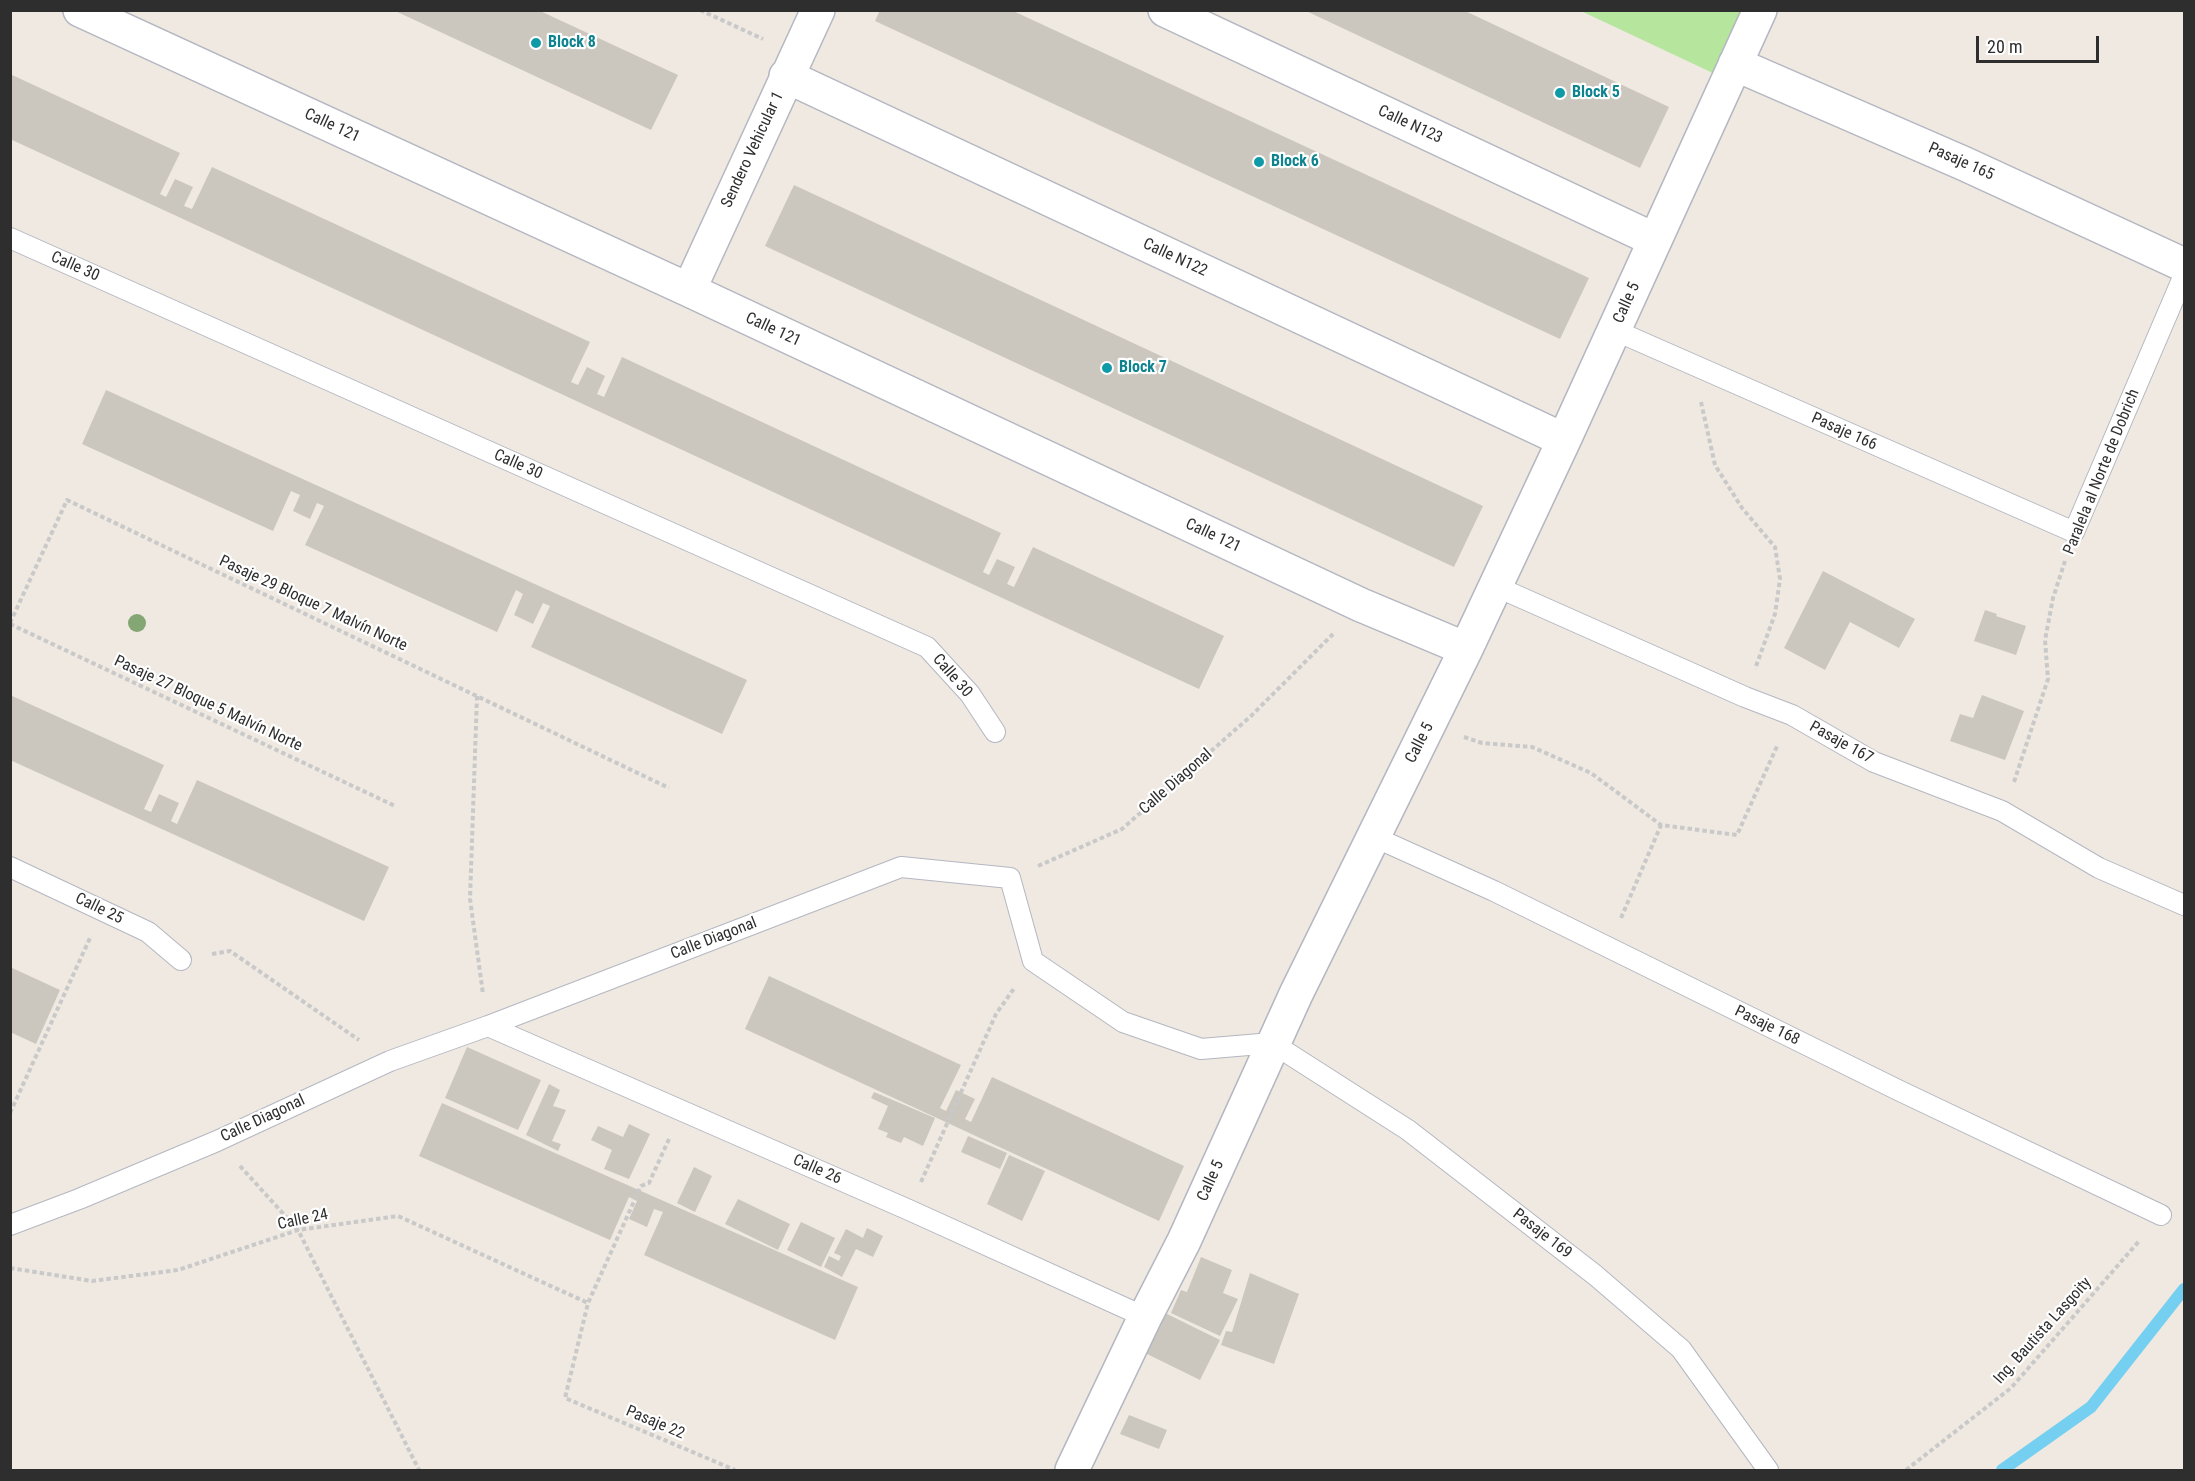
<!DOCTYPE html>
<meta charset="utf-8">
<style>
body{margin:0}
#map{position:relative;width:2195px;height:1481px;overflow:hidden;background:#efe9e1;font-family:"Roboto Condensed",sans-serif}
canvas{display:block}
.frame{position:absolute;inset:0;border:12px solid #2e2e2e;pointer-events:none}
.scale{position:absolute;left:1976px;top:36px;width:123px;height:27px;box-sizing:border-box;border:3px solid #2e2e2e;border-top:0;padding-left:8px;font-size:18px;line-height:21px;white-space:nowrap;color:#2e2e2e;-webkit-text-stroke:4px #fff;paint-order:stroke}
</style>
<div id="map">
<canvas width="2195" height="1481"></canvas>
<div class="frame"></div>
<div class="scale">20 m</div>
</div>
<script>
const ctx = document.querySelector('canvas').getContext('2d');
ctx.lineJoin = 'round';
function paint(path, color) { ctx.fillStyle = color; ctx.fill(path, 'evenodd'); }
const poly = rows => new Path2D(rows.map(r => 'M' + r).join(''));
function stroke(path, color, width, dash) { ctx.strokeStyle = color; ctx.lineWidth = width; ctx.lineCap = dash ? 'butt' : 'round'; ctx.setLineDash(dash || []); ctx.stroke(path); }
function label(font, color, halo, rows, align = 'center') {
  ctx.font = font + ' "Roboto Condensed",sans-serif'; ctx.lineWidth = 4.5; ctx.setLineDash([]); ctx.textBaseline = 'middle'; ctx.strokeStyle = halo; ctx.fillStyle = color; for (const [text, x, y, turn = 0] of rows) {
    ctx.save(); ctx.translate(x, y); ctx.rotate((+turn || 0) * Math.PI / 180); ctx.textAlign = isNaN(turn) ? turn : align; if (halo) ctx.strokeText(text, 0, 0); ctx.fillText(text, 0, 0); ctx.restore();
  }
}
paint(poly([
 [1581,11,1745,11,1715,74]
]), '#b6e59e');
stroke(poly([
 [2002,1470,2091,1407,2184,1289]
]), '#75cff0', 12);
paint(poly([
 [393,10,538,10,678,75,651,130],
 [880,10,1011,10,1589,278,1560,339,875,21],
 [1304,10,1463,10,1669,107,1640,168],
 [10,74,180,153,160,194,166,197,175,179,193,187,184,206,192,209,212,167,590,342,571,382,578,385,587,367,605,376,597,394,604,397,622,357,1001,533,983,572,989,575,997,559,1015,567,1007,584,1014,587,1033,547,1224,636,1199,689,10,139],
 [794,185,1483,506,1454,567,765,246],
 [106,390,747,680,722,734,531,647,550,606,543,603,533,624,514,615,523,594,516,590,497,632,305,545,324,506,317,503,310,519,293,511,300,495,291,491,273,531,82,444],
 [1823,571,1915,619,1899,648,1850,622,1825,670,1784,648],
 [1985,610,1997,614,1996,616,2026,626,2016,655,1974,641],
 [10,695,164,765,144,809,151,812,159,794,179,803,171,821,177,824,197,780,389,867,364,921,10,760],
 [1982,695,2024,711,2005,760,1950,741,1960,714,1973,718],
 [10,967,60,990,36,1044,10,1032],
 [769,976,961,1065,940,1108,946,1111,956,1090,975,1099,965,1119,971,1122,992,1077,1184,1166,1159,1221,745,1029],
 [467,1047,541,1080,518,1130,445,1098],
 [549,1084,560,1090,553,1106,566,1110,552,1141,561,1144,558,1151,526,1135],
 [874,1092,935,1118,923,1146,904,1137,901,1143,886,1137,888,1133,878,1129,888,1106,871,1098],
 [442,1103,858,1287,835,1340,644,1255,663,1212,654,1209,647,1227,629,1219,637,1201,629,1197,610,1240,419,1156],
 [629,1124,650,1134,629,1179,604,1169,612,1150,591,1140,598,1126,623,1137],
 [968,1136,1007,1153,1000,1169,961,1152],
 [1009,1155,1045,1171,1022,1221,987,1204],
 [694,1167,712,1176,695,1212,677,1203],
 [738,1199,790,1224,778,1250,725,1224],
 [801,1222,835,1238,821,1267,787,1250],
 [867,1228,883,1236,873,1257,856,1249,842,1277,824,1267,829,1256,839,1261,841,1256,834,1253,846,1229,863,1238],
 [1201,1257,1232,1270,1223,1293,1238,1299,1220,1336,1171,1313,1181,1290,1187,1292],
 [1250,1273,1299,1294,1274,1364,1221,1345,1226,1331,1232,1332],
 [1161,1311,1220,1340,1200,1380,1141,1351],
 [1129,1415,1167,1430,1159,1449,1120,1434]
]), '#cbc7bf');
const lane = poly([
 [10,238,927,647,970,694,995,732],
 [1614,330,2074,532,2184,275],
 [1495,586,1745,697,1792,715,1874,762,2002,811,2099,868,2184,905],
 [1372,836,1494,891,1900,1091,2161,1215],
 [10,867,148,932,181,960],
 [488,1026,909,1210,1145,1317],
 [10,1225,79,1199,217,1141,390,1061,488,1026,901,867,1010,878,1033,961,1123,1022,1201,1049,1272,1043,1408,1130,1595,1275,1681,1349,1768,1470]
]);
const street = poly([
 [80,10,689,290,1361,605,1466,649],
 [1165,10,1655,240],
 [1735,64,1965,164,2184,265],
 [786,76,1564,440],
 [689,290,818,10],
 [1072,1470,1145,1317,1184,1241,1296,994,1466,649,1564,440,1760,10]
]);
stroke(lane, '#b4b7c1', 22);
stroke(street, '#b4b7c1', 36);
stroke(poly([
 [700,10,763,39],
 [1701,402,1715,465,1742,508,1775,547,1780,579,1775,614,1755,669],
 [10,623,67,500,669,788],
 [10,624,395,806],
 [477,696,470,899,483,994],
 [1464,737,1482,743,1532,747,1591,773,1661,825,1737,835,1778,744],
 [2014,782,2048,679,2045,640,2053,598,2065,561],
 [1038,866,1122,829,1251,716,1333,634],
 [1621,918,1661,825],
 [212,954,230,951,359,1040],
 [10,1113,90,938],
 [669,1139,649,1183,641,1186,588,1303,565,1398,735,1470],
 [240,1166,298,1230,419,1470],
 [921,1182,996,1014,1015,987],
 [10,1268,92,1281,178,1270,298,1230,398,1216,588,1303],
 [1906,1470,2011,1388,2140,1240]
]), '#c9c9c9', 4, [4.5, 3]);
stroke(lane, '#fff', 20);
stroke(street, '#fff', 33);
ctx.fillStyle = '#84a574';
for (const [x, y] of [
 [137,623]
]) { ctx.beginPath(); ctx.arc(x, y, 9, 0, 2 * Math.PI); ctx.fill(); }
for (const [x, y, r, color] of [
 [536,43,6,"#0f9aa8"],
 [1560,93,6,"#0f9aa8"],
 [1259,162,6,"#0f9aa8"],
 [1107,368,6,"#0f9aa8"]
]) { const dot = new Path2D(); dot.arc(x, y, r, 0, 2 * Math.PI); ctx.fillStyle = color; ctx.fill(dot); stroke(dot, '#fff', 2); }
label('bold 16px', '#0d838f', '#fff', [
 ["Block 8",548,43],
 ["Block 5",1572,93],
 ["Block 6",1271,162],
 ["Block 7",1119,368]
], 'left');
label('16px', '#2e2e2e', '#fff', [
 ["Calle N123",1410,125,25],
 ["Calle 121",332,126,25],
 ["Sendero Vehicular 1",753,150,-65],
 ["Pasaje 165",1961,162,24],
 ["Calle N122",1175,258,25],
 ["Calle 30",75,267,24],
 ["Calle 5",1627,303,-66],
 ["Calle 121",773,330,25],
 ["Pasaje 166",1844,432,24],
 ["Calle 30",518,465,24],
 ["Paralela al Norte de Dobrich",2102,472,-68],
 ["Calle 121",1213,536,25],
 ["Pasaje 29 Bloque 7 Malvín Norte",313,604,25],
 ["Calle 30",952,676,49],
 ["Pasaje 27 Bloque 5 Malvín Norte",208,704,25],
 ["Calle 5",1420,743,-63],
 ["Pasaje 167",1841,743,29],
 ["Calle Diagonal",1176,782,-41],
 ["Calle 25",99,909,26],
 ["Calle Diagonal",714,939,-21],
 ["Pasaje 168",1767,1026,26],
 ["Calle Diagonal",263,1119,-25],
 ["Calle 26",817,1170,24],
 ["Calle 5",1211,1181,-66],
 ["Calle 24",303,1220,-12],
 ["Pasaje 169",1542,1234,38],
 ["Ing. Bautista Lasgoity",2043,1331,-48],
 ["Pasaje 22",655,1423,23]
]);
</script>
